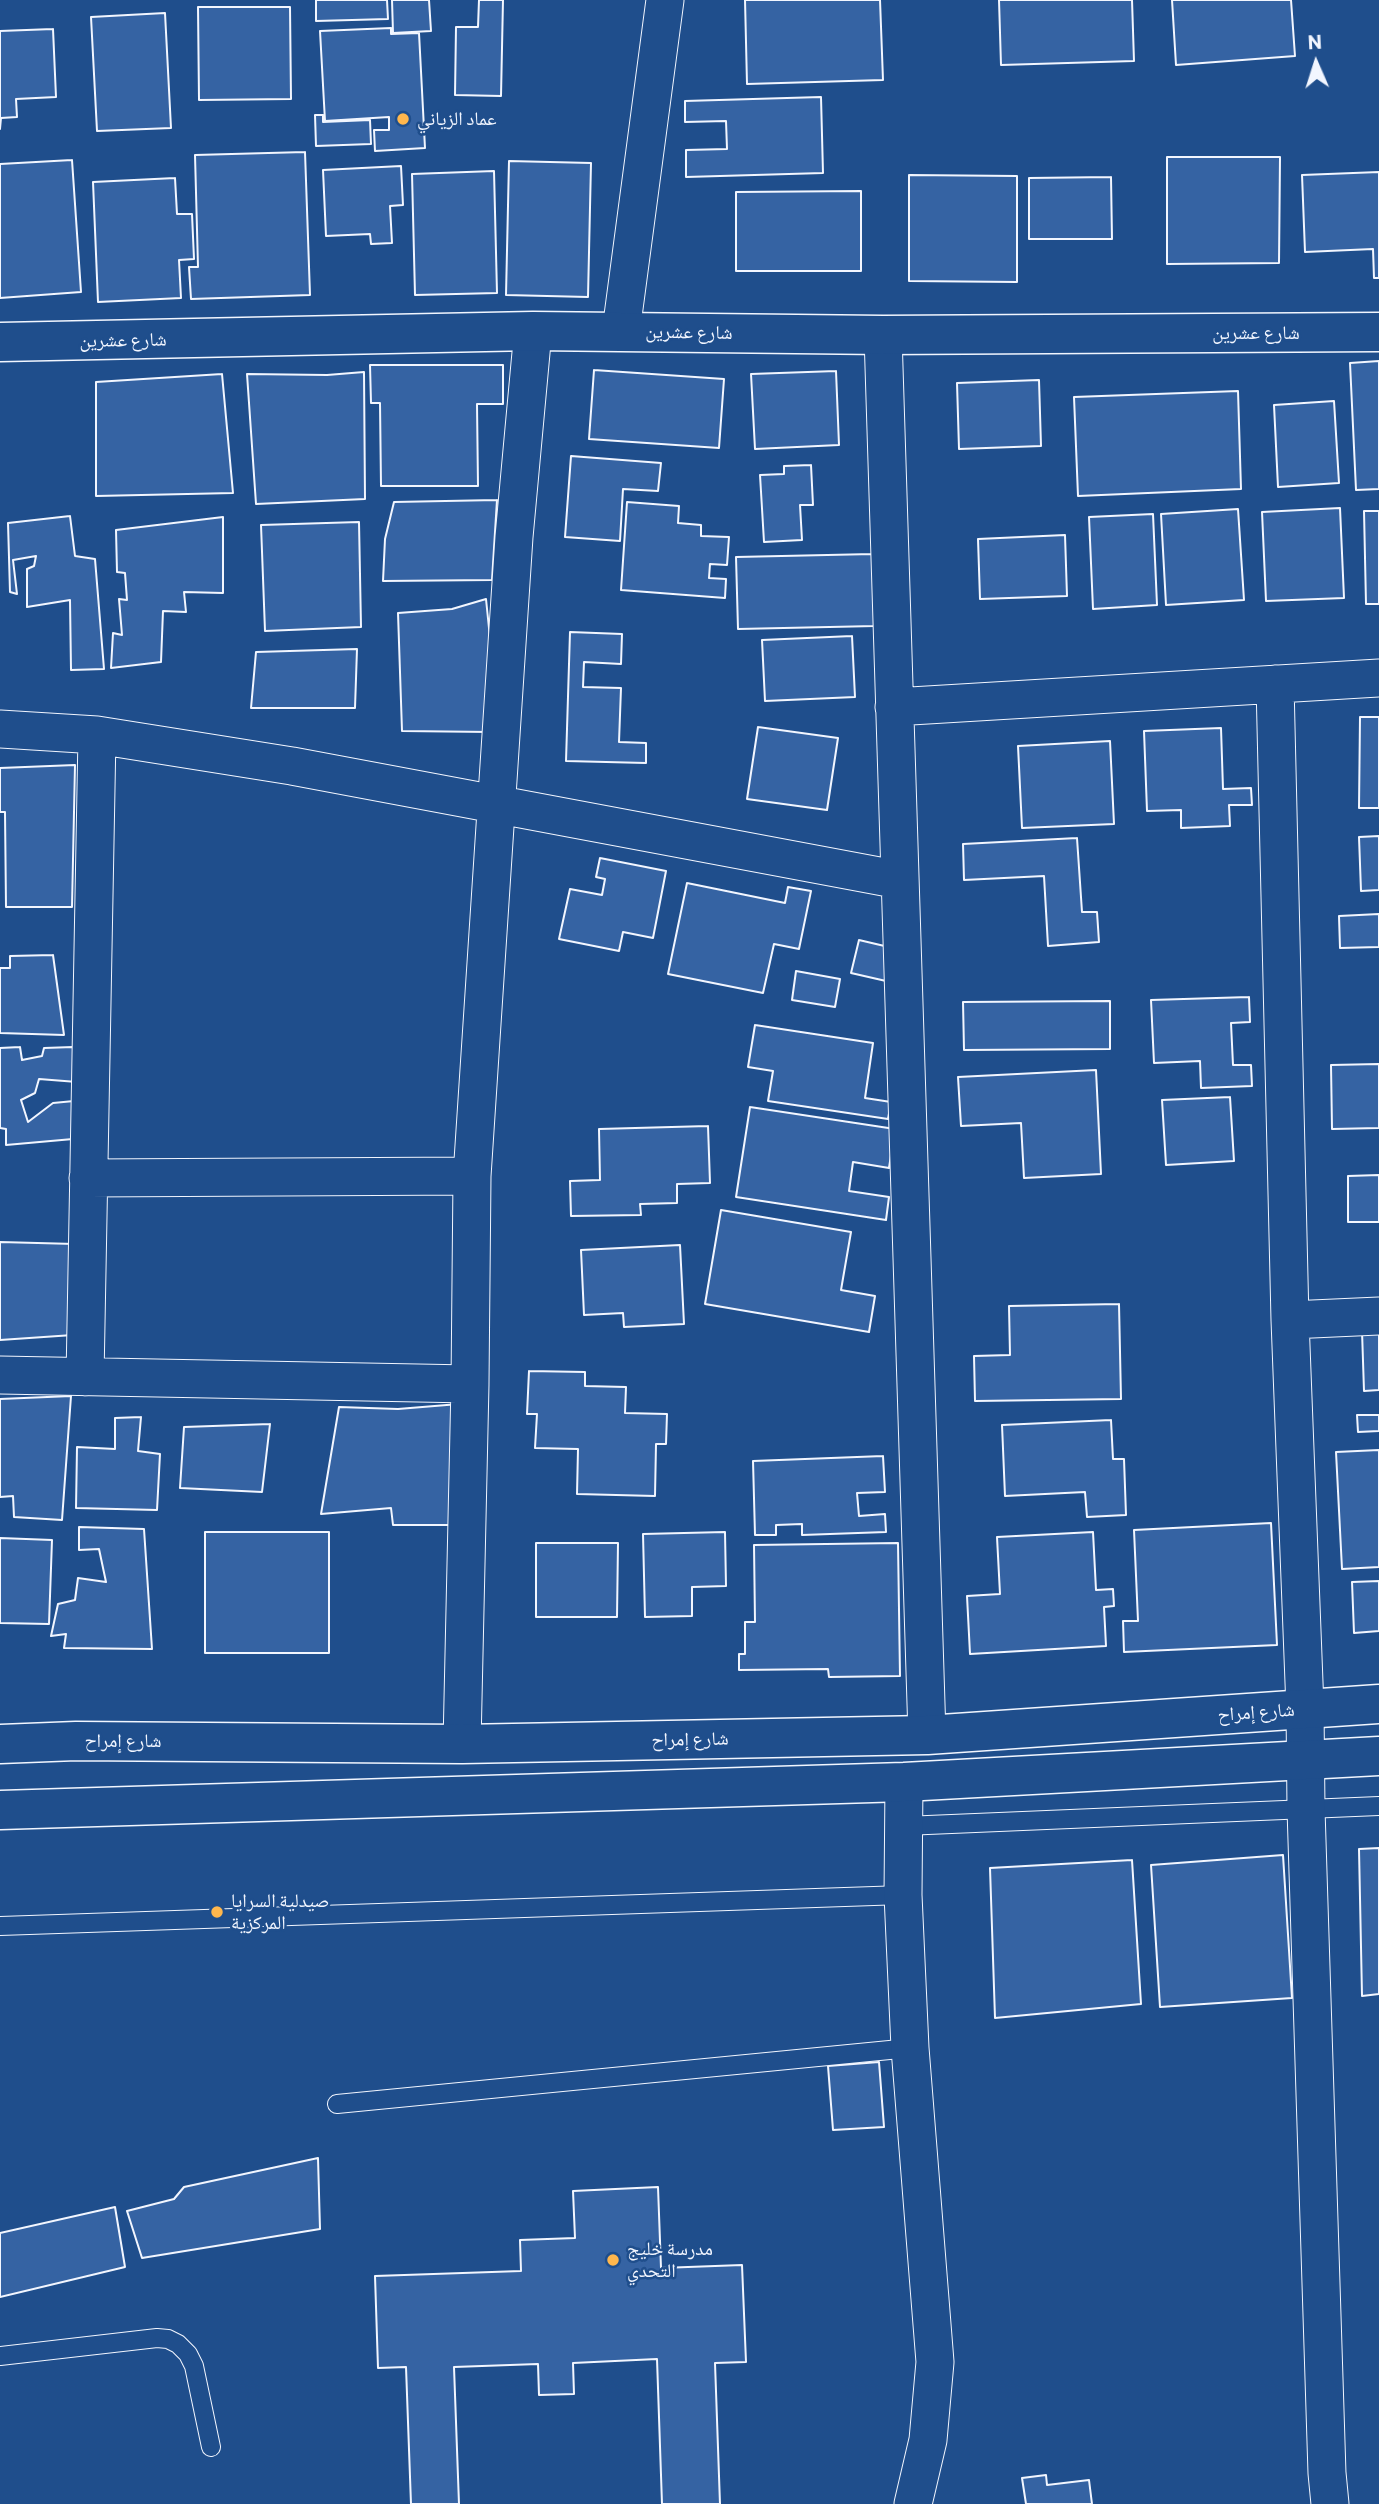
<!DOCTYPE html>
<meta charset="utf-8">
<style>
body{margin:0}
#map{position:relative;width:1379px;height:2504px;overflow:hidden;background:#1f4e8c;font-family:Commissioner,sans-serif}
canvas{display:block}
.north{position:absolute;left:1281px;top:28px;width:70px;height:70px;-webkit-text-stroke:5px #1f4e8c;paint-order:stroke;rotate:357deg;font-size:19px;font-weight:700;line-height:28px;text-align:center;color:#f2f6ff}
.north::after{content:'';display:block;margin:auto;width:24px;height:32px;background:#f2f6ff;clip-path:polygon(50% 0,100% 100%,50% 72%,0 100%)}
</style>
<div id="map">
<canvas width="1379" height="2504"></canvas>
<div class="north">N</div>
</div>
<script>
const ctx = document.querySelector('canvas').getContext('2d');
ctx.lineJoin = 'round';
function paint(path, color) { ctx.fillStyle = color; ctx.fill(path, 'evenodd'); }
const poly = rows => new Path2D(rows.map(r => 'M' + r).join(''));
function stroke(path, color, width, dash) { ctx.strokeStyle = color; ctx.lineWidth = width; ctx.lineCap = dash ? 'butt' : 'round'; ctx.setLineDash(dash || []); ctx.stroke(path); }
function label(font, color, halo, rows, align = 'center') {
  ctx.font = font + ' Commissioner,"Noto Naskh Arabic",sans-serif'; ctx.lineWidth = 5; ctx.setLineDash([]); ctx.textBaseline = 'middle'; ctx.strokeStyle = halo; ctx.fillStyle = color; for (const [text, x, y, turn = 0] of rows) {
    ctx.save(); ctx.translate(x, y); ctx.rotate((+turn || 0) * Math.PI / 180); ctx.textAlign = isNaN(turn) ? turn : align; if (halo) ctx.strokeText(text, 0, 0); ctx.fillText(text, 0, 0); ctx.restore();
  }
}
const building = poly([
 [316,0,387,0,388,19,316,21,316,0],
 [392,0,429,0,431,31,393,33,392,0],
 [479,0,503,0,501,96,455,95,456,27,478,27,479,0],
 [745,0,880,0,883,80,747,84,745,0],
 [999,0,1132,0,1134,61,1001,65,999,0],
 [1172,0,1291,0,1295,56,1176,65,1172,0],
 [198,7,290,7,291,99,199,100,198,7],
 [165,13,171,128,97,131,91,17,165,13],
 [391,28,391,34,419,33,425,148,375,151,374,130,389,130,389,117,325,121,320,31,391,28],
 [53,29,56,97,16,99,17,117,1,118,0,129,0,31,53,29],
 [821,97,823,173,686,177,686,150,727,149,726,121,685,122,685,101,821,97],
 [315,115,323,115,323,122,370,120,371,144,316,146,315,115],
 [305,152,310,295,191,299,189,267,198,267,195,155,305,152],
 [1167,157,1280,157,1279,263,1167,264,1167,157],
 [72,160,81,292,0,298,0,164,72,160],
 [509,161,591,163,588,297,506,295,509,161],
 [401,166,403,205,390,206,392,243,371,244,370,234,326,236,323,170,401,166],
 [494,171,497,293,415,295,412,174,494,171],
 [1379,172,1379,278,1374,278,1373,249,1305,252,1302,175,1379,172],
 [909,175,1017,176,1017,282,909,281,909,175],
 [1111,177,1112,239,1029,239,1029,178,1111,177],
 [175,178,177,214,192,214,194,259,179,260,181,298,98,302,93,182,175,178],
 [861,191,861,271,736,271,736,192,861,191],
 [1379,361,1379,489,1356,490,1350,363,1379,361],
 [370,365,503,365,503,404,477,404,478,486,381,486,380,403,371,403,370,365],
 [594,370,724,379,719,448,589,439,594,370],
 [836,371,839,445,755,449,751,374,836,371],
 [364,372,365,499,256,504,247,374,327,375,364,372],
 [222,374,233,493,96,496,96,382,222,374],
 [1039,380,1041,446,959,449,957,383,1039,380],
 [1238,391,1241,489,1078,496,1074,397,1238,391],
 [1334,401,1339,483,1278,487,1274,405,1334,401],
 [571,456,661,463,658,491,623,489,620,541,565,537,571,456],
 [811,465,813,505,800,505,802,540,764,542,760,475,784,474,784,466,811,465],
 [497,500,492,580,383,581,385,539,394,502,497,500],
 [627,502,679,506,678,523,701,525,701,536,729,537,727,565,710,564,709,578,726,579,725,598,621,590,627,502],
 [1340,508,1344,598,1266,601,1262,512,1340,508],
 [1238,509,1244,600,1166,605,1161,514,1238,509],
 [1364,511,1379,511,1379,604,1366,604,1364,511],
 [1153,514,1157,605,1093,609,1089,517,1153,514],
 [70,516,75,556,95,559,104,669,71,670,70,600,27,607,27,569,34,566,36,556,13,560,17,594,10,592,8,523,70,516],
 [223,517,223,593,184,592,186,612,163,611,161,662,111,668,113,633,122,635,119,599,127,600,125,573,117,572,116,530,223,517],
 [359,522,361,627,265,631,261,525,359,522],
 [1065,535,1067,596,980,599,978,539,1065,535],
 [873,554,875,626,738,629,736,557,873,554],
 [486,599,490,638,490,732,402,731,398,613,452,609,486,599],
 [570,632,622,634,621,664,584,662,583,687,621,688,619,742,646,743,646,763,566,761,570,632],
 [852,636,855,697,765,701,762,640,852,636],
 [357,649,355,708,251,708,256,652,357,649],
 [1360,717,1379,717,1379,808,1359,808,1360,717],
 [758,727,838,738,827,810,747,799,758,727],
 [1221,728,1223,789,1251,788,1252,805,1229,805,1230,826,1181,828,1181,810,1147,811,1144,731,1221,728],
 [1110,741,1114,824,1022,828,1018,746,1110,741],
 [75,765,72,907,6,907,5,812,0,812,0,768,75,765],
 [1379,836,1379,890,1361,891,1359,837,1379,836],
 [1077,838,1082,912,1097,912,1099,942,1048,946,1044,876,964,880,963,844,1077,838],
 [600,858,666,871,653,938,623,932,619,951,559,939,570,889,602,895,605,879,596,877,600,858],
 [687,883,785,903,788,887,811,891,799,949,774,944,763,993,668,974,687,883],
 [1379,914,1379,947,1340,948,1339,916,1379,914],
 [859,940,893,948,886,981,851,973,859,940],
 [53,955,64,1035,0,1033,0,968,10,968,10,956,53,955],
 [796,971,840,979,835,1007,792,1000,796,971],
 [1249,997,1250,1022,1231,1023,1233,1065,1251,1065,1252,1086,1201,1088,1200,1061,1154,1063,1151,1000,1249,997],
 [1110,1001,1110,1049,964,1050,963,1002,1110,1001],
 [755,1025,873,1043,865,1098,891,1102,888,1119,768,1101,773,1071,748,1067,755,1025],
 [20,1047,22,1060,42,1056,44,1048,73,1047,77,1082,39,1079,35,1093,21,1100,28,1122,53,1103,74,1101,73,1139,6,1145,6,1129,0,1128,0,1048,20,1047],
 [1379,1064,1379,1128,1332,1129,1331,1065,1379,1064],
 [1096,1070,1101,1174,1024,1178,1021,1123,961,1126,958,1077,1096,1070],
 [1230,1097,1234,1161,1166,1165,1162,1100,1230,1097],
 [750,1107,895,1129,889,1168,853,1162,849,1191,889,1197,886,1220,736,1197,750,1107],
 [708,1126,710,1183,677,1184,677,1203,640,1204,641,1215,571,1216,570,1181,600,1180,599,1129,708,1126],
 [1379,1175,1379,1222,1348,1222,1348,1176,1379,1175],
 [721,1210,851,1232,841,1290,875,1296,869,1332,705,1304,721,1210],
 [0,1242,75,1244,73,1335,0,1340,0,1242],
 [680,1245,684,1324,624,1327,623,1313,584,1315,581,1250,680,1245],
 [1119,1304,1121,1399,975,1401,974,1356,1010,1355,1009,1306,1119,1304],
 [1362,1331,1379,1331,1379,1390,1364,1391,1362,1331],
 [529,1371,585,1372,585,1386,626,1387,625,1413,667,1414,666,1444,656,1444,655,1496,577,1494,578,1449,535,1448,537,1414,527,1414,529,1371],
 [71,1396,62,1520,14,1517,13,1496,0,1497,0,1399,71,1396],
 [459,1404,458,1525,393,1525,391,1508,321,1514,339,1407,398,1409,459,1404],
 [1357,1415,1379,1415,1379,1431,1358,1432,1357,1415],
 [141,1417,138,1451,160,1454,157,1510,76,1508,77,1447,115,1449,115,1418,141,1417],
 [1111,1420,1113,1459,1124,1459,1126,1515,1087,1517,1085,1492,1005,1496,1002,1425,1111,1420],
 [270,1424,262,1492,180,1488,184,1427,270,1424],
 [1379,1450,1379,1567,1342,1569,1336,1452,1379,1450],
 [883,1456,885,1492,857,1493,859,1516,885,1514,886,1532,802,1535,802,1524,776,1525,776,1535,755,1535,753,1461,883,1456],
 [1271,1523,1277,1645,1124,1652,1123,1621,1138,1621,1134,1530,1271,1523],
 [79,1527,144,1529,152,1649,64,1648,66,1634,51,1636,58,1604,75,1600,78,1578,106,1582,99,1549,79,1550,79,1527],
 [205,1532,329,1532,329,1653,205,1653,205,1532],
 [725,1532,726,1586,692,1587,692,1616,645,1617,643,1534,725,1532],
 [1093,1532,1096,1590,1113,1589,1114,1606,1104,1607,1106,1646,970,1654,967,1596,1000,1594,997,1537,1093,1532],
 [0,1538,52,1540,49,1624,0,1623,0,1538],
 [536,1543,618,1543,617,1617,536,1617,536,1543],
 [898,1543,900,1676,829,1677,828,1669,739,1670,739,1654,745,1654,745,1622,755,1622,754,1545,898,1543],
 [1379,1581,1379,1631,1354,1633,1352,1582,1379,1581],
 [1379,1848,1379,1994,1362,1996,1359,1849,1379,1848],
 [1283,1855,1292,1998,1160,2007,1151,1865,1283,1855],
 [1132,1860,1141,2004,995,2018,990,1868,1132,1860],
 [879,2062,884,2127,833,2130,828,2066,879,2062],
 [318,2158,320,2229,142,2258,127,2211,174,2199,184,2187,318,2158],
 [658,2187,661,2268,742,2265,746,2362,715,2363,720,2504,662,2504,657,2359,573,2363,574,2394,539,2395,538,2364,454,2367,459,2504,411,2504,406,2367,378,2368,375,2276,521,2271,520,2240,575,2238,573,2191,658,2187],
 [115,2207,125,2267,0,2297,0,2233,115,2207],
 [1046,2475,1047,2485,1089,2480,1092,2504,1026,2504,1022,2478,1046,2475]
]);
paint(building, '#3563a3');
stroke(building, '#f2f6ff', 2);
const service = poly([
 [904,1826,1379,1806],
 [0,1926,903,1895],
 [337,2104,910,2048],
 [0,2356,157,2338,168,2339,178,2344,188,2354,194,2366,211,2447]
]);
const minor = poly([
 [621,331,665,0],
 [883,335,927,1735],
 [1275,684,1290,1320,1305,1708,1306,1809,1327,2473,1330,2504],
 [894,707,1379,678],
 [0,729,97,735,292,766,900,880],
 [88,1178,472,1176],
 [1290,1320,1379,1316],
 [0,1375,470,1384],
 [85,1377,97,735],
 [462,1744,470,1384,472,1176,514,537,533,331],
 [904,1782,903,1895,910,2048,935,2362,928,2440,913,2504]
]);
const tertiary = poly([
 [0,342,533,331,883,335,1379,332]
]);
const primary = poly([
 [0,1744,76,1741,462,1744,927,1735,1379,1704],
 [0,1810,904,1782,1379,1756]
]);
stroke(service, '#f2f6ff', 20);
stroke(minor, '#f2f6ff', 39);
stroke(tertiary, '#f2f6ff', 41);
stroke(primary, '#f2f6ff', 41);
stroke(service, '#1f4e8c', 18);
stroke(minor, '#1f4e8c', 37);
stroke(tertiary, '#1f4e8c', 38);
stroke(primary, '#1f4e8c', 38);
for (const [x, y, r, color] of [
 [403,119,7,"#ffb74d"],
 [217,1912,7,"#ffb74d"],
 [613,2260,7,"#ffb74d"]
]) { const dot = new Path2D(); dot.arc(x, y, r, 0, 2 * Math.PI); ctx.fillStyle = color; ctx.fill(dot); stroke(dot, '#1f4e8c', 2.5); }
label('19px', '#f2f6ff', '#1f4e8c', [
 ["عماد الزياني",417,119],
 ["صيدلية السرايا",231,1901],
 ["المركزية",231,1923],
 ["مدرسة خليج",627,2249],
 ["التحدي",627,2271]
], 'left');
label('19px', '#f2f6ff', '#1f4e8c', [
 ["شارع عشرين",689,332,1],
 ["شارع عشرين",1256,333],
 ["شارع عشرين",123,340,-1],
 ["شارع إمراح",1256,1712,-4],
 ["شارع إمراح",690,1739,-1],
 ["شارع إمراح",123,1741]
]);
</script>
